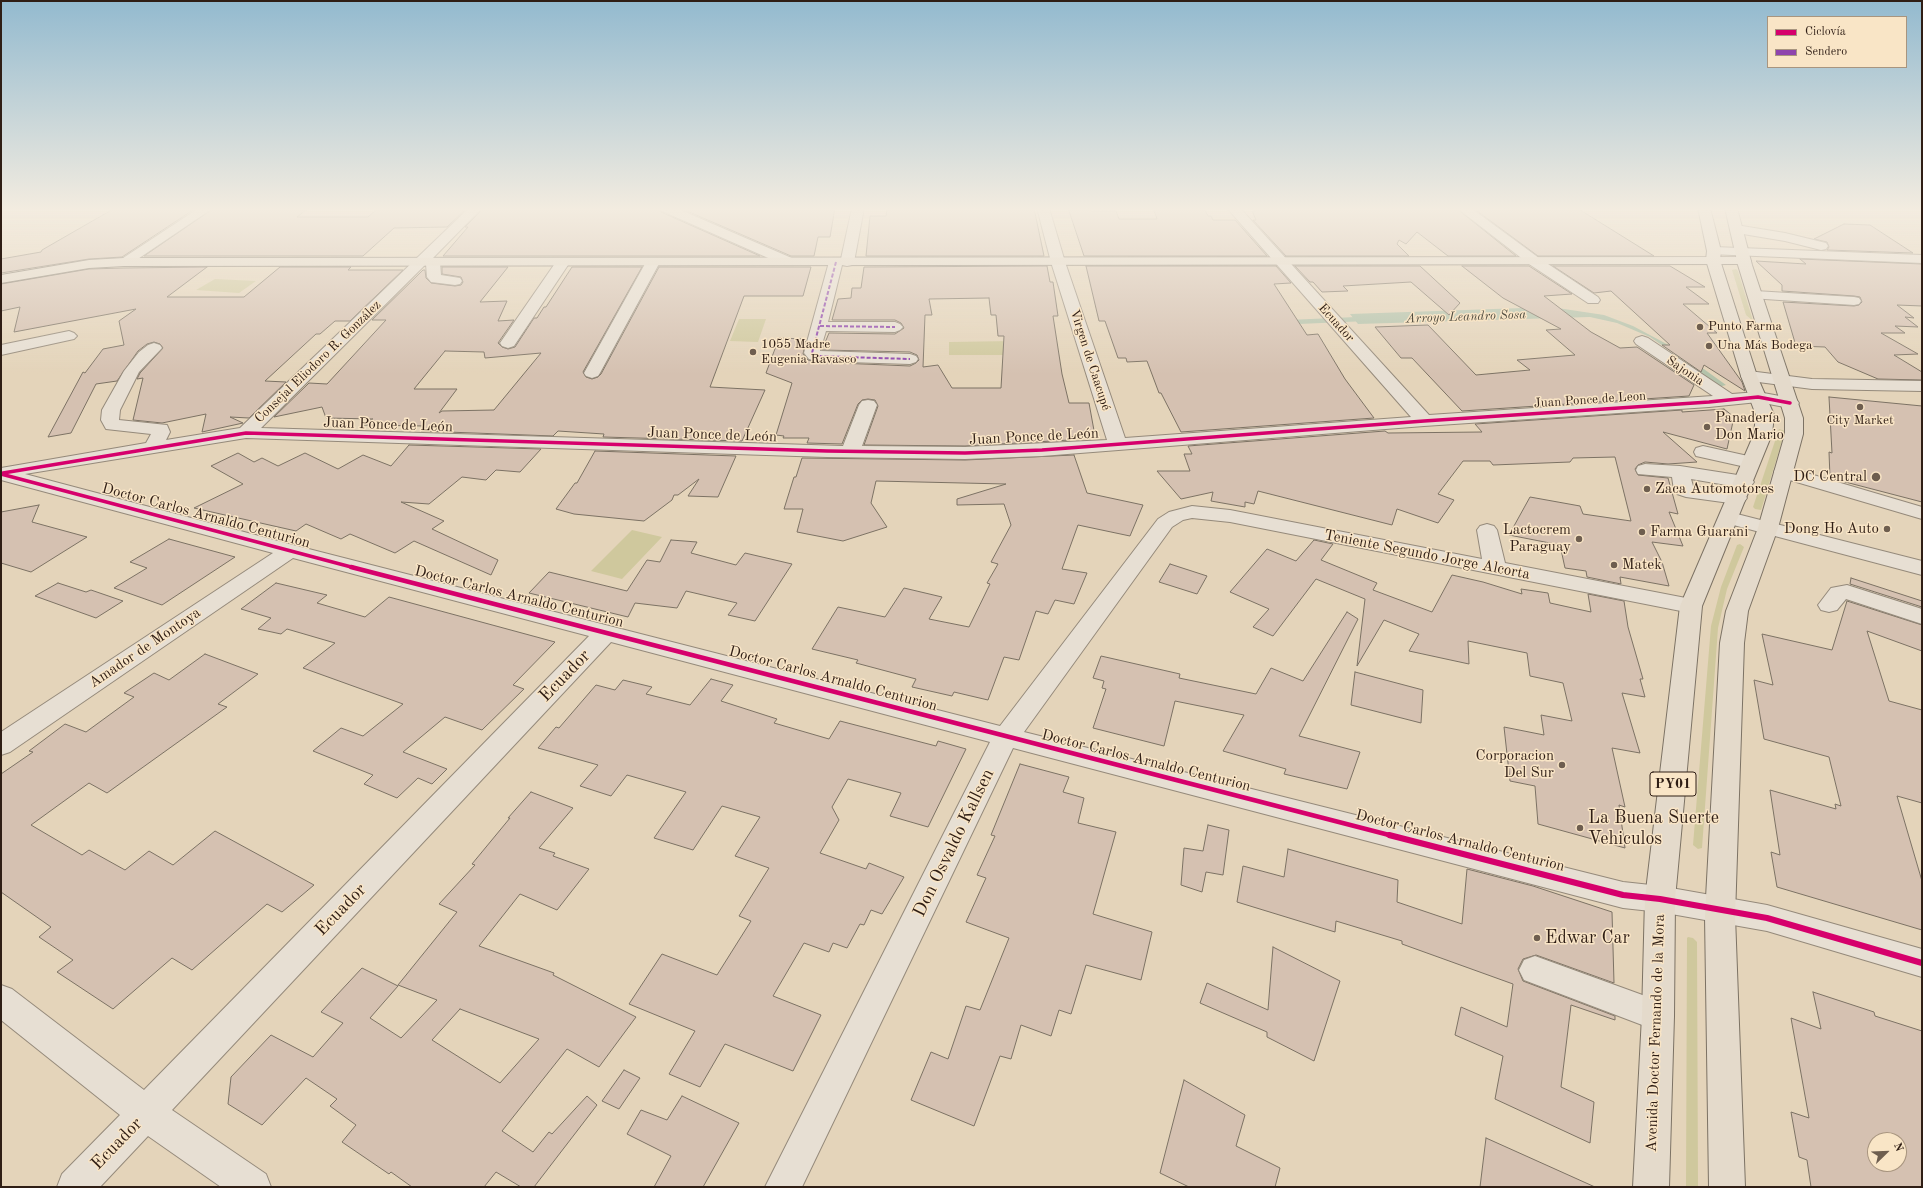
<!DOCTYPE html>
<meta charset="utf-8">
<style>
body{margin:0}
#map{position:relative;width:1923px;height:1188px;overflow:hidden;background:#e4d4ba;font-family:"Old Standard TT",serif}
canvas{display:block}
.frame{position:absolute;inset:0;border:2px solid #2f1e15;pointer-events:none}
.legend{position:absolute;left:1767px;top:16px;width:140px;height:52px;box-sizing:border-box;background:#f9e5c6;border:1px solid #a8957f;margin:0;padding:5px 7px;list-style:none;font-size:12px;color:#2f1e15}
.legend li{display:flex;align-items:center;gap:8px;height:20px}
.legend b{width:20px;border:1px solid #a8957f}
.north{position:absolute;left:1867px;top:1132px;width:40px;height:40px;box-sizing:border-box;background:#f9e5c6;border:1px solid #a8957f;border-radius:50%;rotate:67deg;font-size:11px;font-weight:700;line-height:16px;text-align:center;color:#2f1e15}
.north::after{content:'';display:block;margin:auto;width:14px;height:18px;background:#6e5e4f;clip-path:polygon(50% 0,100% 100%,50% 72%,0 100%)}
</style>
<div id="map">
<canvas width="1923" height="1188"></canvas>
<div class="frame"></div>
<ul class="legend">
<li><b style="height:5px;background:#d6006c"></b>Ciclovía</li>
<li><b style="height:5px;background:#8e44ad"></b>Sendero</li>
</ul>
<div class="north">N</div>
</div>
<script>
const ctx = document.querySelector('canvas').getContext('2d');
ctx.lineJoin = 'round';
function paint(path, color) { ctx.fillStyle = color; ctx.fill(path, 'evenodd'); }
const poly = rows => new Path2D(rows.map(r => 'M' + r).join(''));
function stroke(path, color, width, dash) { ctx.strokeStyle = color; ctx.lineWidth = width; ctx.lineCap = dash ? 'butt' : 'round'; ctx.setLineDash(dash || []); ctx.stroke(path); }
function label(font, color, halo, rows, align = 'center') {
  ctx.font = font + ' "Old Standard TT",serif'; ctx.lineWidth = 3; ctx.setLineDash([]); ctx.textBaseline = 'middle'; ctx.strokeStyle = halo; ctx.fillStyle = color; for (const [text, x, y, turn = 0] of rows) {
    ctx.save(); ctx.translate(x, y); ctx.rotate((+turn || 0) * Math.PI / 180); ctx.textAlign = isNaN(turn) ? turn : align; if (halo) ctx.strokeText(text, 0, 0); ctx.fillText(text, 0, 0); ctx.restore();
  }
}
paint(poly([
 [1736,269,1738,271,1753,321,1746,315,1732,270],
 [215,279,256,281,239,293,196,290],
 [739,319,766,319,758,342,730,341],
 [1012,341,1013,355,949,355,949,342],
 [1779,429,1785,431,1761,510,1755,509,1753,507],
 [632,530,662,537,622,579,591,571],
 [1740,544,1744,547,1727,589,1718,628,1702,848,1698,849,1693,845,1711,626,1721,587,1737,545],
 [1688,937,1693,938,1697,942,1698,1187,1686,1187,1687,938]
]), '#cfc89d');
paint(poly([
 [1551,307,1604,315,1633,326,1676,349,1726,385,1718,387,1682,359,1650,337,1617,323,1590,317,1358,324,1350,314]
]), '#b3c2aa');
stroke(poly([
 [1293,322,1362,319]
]), '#b3c2aa', 4.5);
const building = poly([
 [115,208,196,208,122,257,89,259,1,273,1,259,41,252,42,250,115,208],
 [214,208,309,208,297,217,368,217,377,209,466,209,447,227,394,228,363,256,144,256,214,208],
 [490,208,659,208,661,212,760,256,443,256,468,227,465,227,483,209,490,208],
 [680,208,835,208,830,237,818,237,814,256,791,256,680,208],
 [1034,208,1044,256,866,256,870,216,886,216,887,209,1034,208],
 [1068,208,1090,208,1091,211,1116,211,1119,219,1157,219,1153,208,1204,208,1208,216,1211,216,1213,220,1235,220,1267,256,1084,256,1068,208],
 [1254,208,1456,208,1516,256,1448,256,1417,232,1406,244,1399,240,1397,244,1409,256,1286,256,1253,220,1256,220,1252,211,1256,211,1254,208],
 [1473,208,1577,208,1654,256,1538,256,1473,208],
 [1844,224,1870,225,1913,253,1827,250,1829,247,1827,242,1814,239,1844,224],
 [1800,259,1922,264,1922,306,1897,305,1914,318,1905,317,1918,327,1895,326,1905,333,1881,333,1918,354,1894,355,1922,372,1922,380,1878,379,1838,362,1825,347,1796,346,1783,302,1854,306,1859,305,1862,302,1860,297,1854,296,1782,291,1782,285,1756,261,1806,264,1800,259],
 [1047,266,1050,282,1053,282,1058,316,1053,316,1062,374,1069,403,1089,403,1095,436,1069,437,1070,440,965,446,864,445,878,406,875,400,868,399,862,400,858,404,842,444,807,443,809,438,783,438,784,436,776,435,792,383,766,373,779,338,806,339,803,354,808,360,815,362,910,366,916,363,919,360,917,355,910,352,822,350,829,333,895,334,904,328,901,323,895,320,832,320,838,299,851,298,852,288,861,288,864,267,1047,266],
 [989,298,991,315,996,315,998,336,1004,336,1001,388,952,388,938,365,923,367,925,315,932,315,929,299,989,298],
 [1086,266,1276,266,1291,283,1274,284,1307,335,1318,334,1345,379,1374,418,1181,432,1161,393,1159,393,1147,361,1127,362,1126,358,1118,358,1105,321,1099,321,1086,266],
 [1295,266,1420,266,1460,303,1449,315,1411,282,1343,286,1348,291,1322,292,1313,282,1310,282,1295,266],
 [1462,266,1529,266,1572,294,1544,296,1591,332,1620,348,1637,347,1694,385,1689,396,1462,411,1412,358,1401,358,1375,327,1428,325,1476,375,1530,370,1517,360,1575,355,1546,330,1561,329,1503,298,1462,266],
 [1553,266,1670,266,1705,287,1686,287,1709,304,1683,304,1717,333,1707,333,1742,382,1745,391,1704,365,1701,372,1662,345,1670,345,1611,291,1594,293,1553,266],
 [207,267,167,297,244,297,280,267,351,267,348,270,403,270,350,321,335,321,320,334,316,334,265,381,286,382,249,418,230,417,243,423,202,432,206,414,162,423,133,420,143,378,137,379,140,373,163,348,160,344,154,342,147,344,138,351,117,381,96,384,71,433,48,437,83,372,85,373,103,349,124,345,119,321,136,309,14,332,20,307,1,311,1,284,89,269,124,268,207,267],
 [442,267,508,267,480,302,507,301,498,321,514,320,498,343,502,347,508,349,515,347,534,318,537,318,544,307,546,307,572,267,642,267,583,372,586,377,592,379,598,377,601,374,659,267,811,267,803,296,744,296,710,387,765,390,742,441,603,437,604,434,558,431,553,436,421,431,425,426,360,425,373,419,326,418,322,407,274,417,309,383,327,384,386,320,372,320,423,270,425,270,426,278,431,283,455,286,461,285,463,282,461,277,442,274,442,267],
 [445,351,484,352,485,358,541,353,494,410,442,411,439,413,457,389,414,389,445,351],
 [1829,397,1922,406,1922,502,1830,478,1829,452,1832,453,1829,397],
 [1724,409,1734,417,1727,449,1663,432,1697,462,1668,464,1645,462,1638,465,1635,469,1638,475,1668,478,1678,514,1669,512,1683,546,1652,542,1662,562,1669,586,1620,577,1621,584,1587,577,1586,571,1565,568,1560,545,1509,535,1530,497,1580,506,1583,514,1631,521,1615,457,1573,458,1570,462,1493,465,1490,461,1463,461,1438,494,1454,500,1438,523,1397,509,1392,525,1258,491,1254,504,1245,502,1245,507,1211,501,1213,492,1181,499,1157,471,1190,471,1184,454,1192,454,1188,446,1385,431,1388,433,1482,432,1475,424,1682,410,1682,412,1724,409],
 [409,445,541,449,520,472,496,470,486,480,462,477,429,504,401,502,444,521,432,529,498,560,491,575,414,541,395,553,350,534,341,539,306,524,296,531,194,508,243,484,211,466,238,453,254,462,262,458,278,466,305,453,338,469,363,455,391,466,409,445],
 [595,451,736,456,718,497,688,496,699,479,678,495,674,495,672,500,644,521,574,514,556,509,575,483,577,483,595,451],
 [1074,455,1087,493,1143,505,1130,536,1078,525,1062,569,1087,573,1074,604,1055,600,1048,614,1036,611,1019,660,1004,657,988,700,954,692,952,696,912,687,916,679,856,663,858,660,812,649,838,607,885,617,904,588,942,597,929,619,969,627,990,584,987,583,998,564,991,562,1011,525,1004,504,957,505,957,499,1006,484,876,481,871,503,887,527,843,541,797,532,803,509,784,509,794,477,796,477,802,458,965,460,1074,455],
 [39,505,32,522,87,537,31,572,1,563,1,512,39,505],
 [169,539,235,557,162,605,114,588,147,568,130,562,169,539],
 [671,540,697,542,691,553,736,565,745,553,792,564,755,621,728,615,737,603,686,591,677,608,635,603,628,617,529,593,549,572,627,591,647,560,660,562,671,540],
 [1314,540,1333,544,1321,560,1377,583,1373,590,1432,612,1452,575,1483,582,1522,594,1521,589,1548,593,1550,603,1591,612,1588,594,1624,601,1628,627,1643,679,1640,679,1645,697,1622,693,1640,753,1612,748,1625,807,1619,805,1625,848,1538,824,1535,786,1510,781,1504,727,1544,735,1541,715,1572,721,1563,683,1530,676,1527,653,1468,641,1469,664,1409,651,1419,634,1384,620,1357,666,1365,599,1316,579,1273,636,1253,627,1269,609,1230,592,1267,549,1296,561,1314,540],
 [1170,564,1207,576,1197,594,1159,582,1170,564],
 [1851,578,1922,601,1922,607,1850,584,1851,578],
 [58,583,86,592,91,590,123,601,96,618,35,596,58,583],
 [276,583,327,595,317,603,365,617,389,597,555,642,513,685,524,689,482,730,445,717,403,752,447,769,432,784,418,778,397,798,364,784,373,775,313,751,341,728,363,736,403,704,303,668,335,643,287,629,281,634,258,629,271,618,241,609,276,583],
 [1847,601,1922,625,1922,651,1867,631,1889,701,1922,710,1922,803,1897,796,1922,881,1922,930,1777,887,1771,852,1780,855,1770,790,1836,809,1835,804,1841,806,1829,757,1764,739,1754,680,1773,685,1762,634,1832,650,1847,601],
 [1347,612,1358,619,1299,736,1360,752,1347,789,1284,774,1286,769,1223,751,1244,715,1175,701,1164,746,1093,728,1106,689,1102,688,1104,681,1093,678,1101,656,1180,674,1179,678,1256,694,1271,668,1303,681,1347,612],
 [205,654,258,674,218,704,227,707,107,793,89,783,31,825,82,855,89,850,125,870,149,851,173,865,215,831,314,885,282,912,267,904,192,970,172,958,113,1009,57,972,73,960,39,937,51,927,1,892,1,774,33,752,29,751,65,724,86,732,134,697,124,693,154,673,169,680,205,654],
 [1355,672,1423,690,1421,723,1351,705,1355,672],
 [711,679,733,685,721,701,777,719,774,723,829,739,840,721,936,746,938,741,966,749,928,827,890,816,901,793,848,779,832,807,839,820,820,853,866,869,869,863,904,877,882,914,871,910,864,925,860,924,847,948,833,943,829,952,804,943,773,996,821,1015,793,1071,725,1044,700,1087,669,1074,695,1031,629,1004,662,954,717,975,751,921,739,916,769,868,735,856,760,817,722,806,693,850,654,838,686,792,627,775,611,796,580,786,598,765,538,748,556,727,559,728,596,685,615,690,623,680,652,687,646,694,690,705,711,679],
 [1020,764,1069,777,1063,792,1084,798,1078,823,1116,832,1093,914,1152,932,1141,980,1086,965,1071,1014,1059,1010,1051,1036,1021,1025,1011,1059,1000,1056,974,1126,911,1100,931,1052,948,1059,966,1006,980,1010,1009,938,966,922,986,878,977,875,995,836,991,835,1020,764],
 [531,792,573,808,539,848,555,853,553,856,589,869,557,910,520,894,479,946,554,973,553,975,636,1017,599,1067,567,1049,502,1131,533,1152,549,1132,552,1134,587,1096,597,1105,534,1187,521,1187,496,1172,484,1187,412,1187,391,1172,389,1174,342,1142,356,1125,330,1106,337,1099,306,1078,262,1125,228,1104,231,1077,271,1035,313,1057,343,1023,321,1012,362,968,398,986,370,1018,401,1038,437,1000,398,985,457,912,439,904,475,865,472,864,510,818,508,818,531,792],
 [460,1009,539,1039,500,1083,432,1040,460,1009],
 [1208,825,1229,830,1223,875,1206,872,1202,892,1181,885,1184,848,1203,851,1208,825],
 [1288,849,1398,880,1397,902,1462,924,1467,869,1533,886,1612,912,1614,983,1536,955,1523,959,1518,969,1523,981,1615,1016,1615,1020,1571,1005,1561,1087,1594,1102,1590,1143,1495,1099,1503,1056,1455,1035,1461,1007,1507,1027,1513,984,1402,944,1402,941,1336,921,1335,932,1237,902,1243,866,1284,877,1288,849],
 [1273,947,1340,981,1314,1061,1267,1037,1267,1032,1200,1003,1207,983,1268,1010,1273,947],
 [1813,992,1874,1012,1875,1016,1922,1031,1922,1187,1811,1187,1807,1160,1799,1157,1791,1112,1809,1118,1791,1018,1821,1029,1813,992],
 [1875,1140,1899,1140,1899,1164,1875,1164,1875,1140],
 [624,1070,640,1078,619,1109,602,1101,624,1070],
 [1184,1080,1245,1115,1236,1146,1280,1168,1275,1187,1189,1187,1160,1173,1184,1080],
 [682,1096,739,1123,703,1187,654,1187,671,1156,627,1134,641,1110,667,1120,682,1096],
 [1486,1138,1595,1187,1480,1187,1486,1138]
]);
paint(building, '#d5c1b1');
stroke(building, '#7c7264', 1);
const minor = poly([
 [199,208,213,208,129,265,119,265,117,262,199,208],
 [469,208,482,208,433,258,438,259,440,262,441,275,460,278,462,281,460,284,455,285,431,282,427,277,426,264,261,428,843,446,859,405,862,401,868,400,874,401,877,405,862,446,965,447,1107,440,1051,262,1037,208,1049,208,1065,262,1125,438,1411,417,1227,208,1240,208,1429,415,1713,396,1636,344,1634,341,1636,338,1642,336,1648,338,1732,394,1758,392,1796,399,1799,403,1796,407,1790,408,1758,402,1709,407,1424,426,1042,456,965,459,827,457,246,438,25,474,297,546,1000,726,1158,519,1169,512,1192,506,1230,510,1482,559,1477,530,1480,526,1487,524,1494,526,1497,530,1505,563,1691,599,1699,601,1702,606,1699,611,1691,613,1230,522,1192,518,1183,520,1172,527,1024,732,1623,882,1660,886,1767,905,1922,949,1922,977,1767,931,1660,912,1623,908,1013,748,802,1187,765,1187,990,742,611,642,172,1110,266,1174,271,1187,221,1187,148,1136,100,1187,57,1187,62,1174,120,1115,1,1020,1,985,12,989,144,1090,589,636,293,558,10,752,1,755,1,732,273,553,1,480,1,468,146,443,151,434,106,429,101,420,102,410,124,371,139,352,148,345,154,343,160,345,162,348,139,372,120,410,119,420,167,425,170,432,166,440,240,428,469,208],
 [660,208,676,208,794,259,796,262,794,265,784,265,662,211,660,208],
 [852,208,864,208,854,262,852,265,847,266,842,265,828,322,895,322,900,324,903,327,900,330,895,332,826,331,820,351,910,354,916,356,918,359,916,362,910,364,815,361,809,359,804,353,829,262,831,259,841,259,852,208],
 [1457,208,1471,208,1539,258,1598,297,1600,300,1598,303,1588,303,1529,264,1457,208],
 [1736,225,1785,233,1826,243,1828,246,1826,249,1821,250,1785,241,1731,232,1730,229,1731,226,1736,225],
 [1714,247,1922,255,1922,263,1709,254,1707,251,1709,248,1714,247],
 [563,258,568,259,570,262,514,346,508,348,502,346,500,343,558,259,563,258],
 [653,258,658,259,660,262,600,373,598,376,592,378,586,376,584,373,646,262,648,259,653,258],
 [1755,291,1854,297,1859,298,1861,301,1859,304,1854,305,1750,298,1748,295,1750,292,1755,291],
 [69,331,74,333,77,336,74,339,1,355,1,345,69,331],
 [1749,371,1812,379,1922,381,1922,391,1812,389,1743,380,1741,376,1743,372,1749,371],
 [1703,446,1757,458,1759,462,1757,466,1750,468,1696,456,1694,452,1696,448,1703,446],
 [1645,464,1680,466,1744,476,1751,478,1754,482,1751,486,1744,488,1691,479,1693,486,1744,494,1747,498,1744,502,1737,504,1686,497,1677,494,1674,490,1672,477,1638,474,1636,470,1638,466,1645,464],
 [1783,466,1922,507,1922,519,1776,476,1774,472,1776,468,1783,466],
 [1729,512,1922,561,1922,575,1722,522,1719,518,1722,514,1729,512],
 [1847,585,1922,609,1922,624,1846,599,1837,610,1829,612,1821,610,1818,605,1831,588,1847,585],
 [1535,956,1670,1005,1674,1016,1670,1027,1658,1031,1524,980,1519,970,1524,960,1535,956]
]);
const major = poly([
 [1744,257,1749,258,1751,261,1749,264,124,266,89,268,1,283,1,275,89,260,124,258,1744,257]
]);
const highway = poly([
 [1698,208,1710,208,1721,251,1720,260,1757,376,1774,415,1772,434,1702,606,1675,899,1674,1016,1669,1187,1633,1187,1642,1016,1645,899,1680,606,1754,434,1756,415,1741,376,1706,260,1707,251,1698,208],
 [1725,208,1737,208,1752,265,1803,418,1803,434,1778,528,1748,611,1744,643,1735,916,1745,1187,1709,1187,1705,916,1720,643,1726,611,1758,528,1785,434,1785,418,1738,265,1725,208]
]);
stroke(minor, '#958a7b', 2);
stroke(major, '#7c7264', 2);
stroke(highway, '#7c7264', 2);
paint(minor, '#e7dfd3');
paint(major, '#e4dacb');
paint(highway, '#e4dacb');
stroke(poly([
 [836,262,812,353,815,356,910,359],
 [820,326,895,327]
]), '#8e44ad', 2, [4, 2]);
stroke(poly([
 [3,473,246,433,827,451,965,453,1042,450,1424,421,1709,402,1758,397,1790,403],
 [1,474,355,568]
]), '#d6006c', 3.5);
stroke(poly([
 [351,567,1393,836]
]), '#d6006c', 4.5);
stroke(poly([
 [1389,835,1623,895,1660,899,1767,918,1922,963]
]), '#d6006c', 6);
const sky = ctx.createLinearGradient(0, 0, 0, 374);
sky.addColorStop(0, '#93bacf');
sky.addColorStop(0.56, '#f3ece0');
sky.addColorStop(1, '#f3ece000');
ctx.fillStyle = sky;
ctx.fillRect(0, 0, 1923, 374);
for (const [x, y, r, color] of [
 [1700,327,4,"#6e5e4f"],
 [1709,346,4,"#6e5e4f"],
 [753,352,4,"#6e5e4f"],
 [1860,407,4,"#6e5e4f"],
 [1707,427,4,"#6e5e4f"],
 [1876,477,5,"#6e5e4f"],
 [1647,489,4,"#6e5e4f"],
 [1887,529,4,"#6e5e4f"],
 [1642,532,4,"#6e5e4f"],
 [1579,539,4,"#6e5e4f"],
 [1614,565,4,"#6e5e4f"],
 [1562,765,4,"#6e5e4f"],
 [1580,828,4,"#6e5e4f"],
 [1537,938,4,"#6e5e4f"]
]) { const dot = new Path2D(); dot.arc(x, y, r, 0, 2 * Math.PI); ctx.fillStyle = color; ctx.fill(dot); stroke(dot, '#f9e5c6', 1.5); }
label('italic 13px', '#504d40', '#f9e5c6', [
 ["Arroyo Leandro Sosa",1466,317,-2]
]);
label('13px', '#2f1e15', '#f9e5c6', [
 ["Ecuador",1336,323,48],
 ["Virgen de Caacupé",1090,360,72],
 ["Consejal Eliodoro R. González",318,362,-44],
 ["Sajonia",1685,371,34],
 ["Juan Ponce de Leon",1590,400,-4]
]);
label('13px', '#2f1e15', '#f9e5c6', [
 ["Punto Farma",1708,327],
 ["1055 Madre",761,345],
 ["Eugenia Ravasco",761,360],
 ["Una Más Bodega",1717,346],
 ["City Market",1860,421,"center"]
], 'left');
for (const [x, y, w] of [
 [1673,784,46]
]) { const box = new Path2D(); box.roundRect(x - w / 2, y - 12, w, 24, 3); ctx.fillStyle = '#f9e5c6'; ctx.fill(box); stroke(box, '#2f1e15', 1); }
label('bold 14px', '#2f1e15', null, [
 ["PY01",1673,784]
]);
label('15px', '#2f1e15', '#f9e5c6', [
 ["Panadería",1715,418],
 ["Don Mario",1715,435],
 ["DC Central",1867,477,"right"],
 ["Zaca Automotores",1655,489],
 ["Dong Ho Auto",1879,529,"right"],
 ["Lactocrem",1571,530,"right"],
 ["Paraguay",1571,547,"right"],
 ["Farma Guarani",1650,532],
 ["Matek",1622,565],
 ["Corporacion",1554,756,"right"],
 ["Del Sur",1554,773,"right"]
], 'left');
label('15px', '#2f1e15', '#f9e5c6', [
 ["Juan Ponce de León",388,425,2],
 ["Juan Ponce de León",712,435,2],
 ["Juan Ponce de León",1034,437,-3],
 ["Doctor Carlos Arnaldo Centurion",206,516,15],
 ["Teniente Segundo Jorge Alcorta",1427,555,11],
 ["Doctor Carlos Arnaldo Centurion",519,597,14],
 ["Amador de Montoya",145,648,-34],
 ["Doctor Carlos Arnaldo Centurion",833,679,15],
 ["Doctor Carlos Arnaldo Centurion",1146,761,14],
 ["Doctor Carlos Arnaldo Centurion",1460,841,14],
 ["Avenida Doctor Fernando de la Mora",1656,1033,-88]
]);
label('18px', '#2f1e15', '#f9e5c6', [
 ["Ecuador",565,676,-46],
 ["Don Osvaldo Kallsen",954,843,-64],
 ["Ecuador",341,910,-46],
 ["Ecuador",117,1144,-46]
]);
label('18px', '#2f1e15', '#f9e5c6', [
 ["La Buena Suerte",1588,818],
 ["Vehiculos",1588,839],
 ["Edwar Car",1545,938]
], 'left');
</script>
